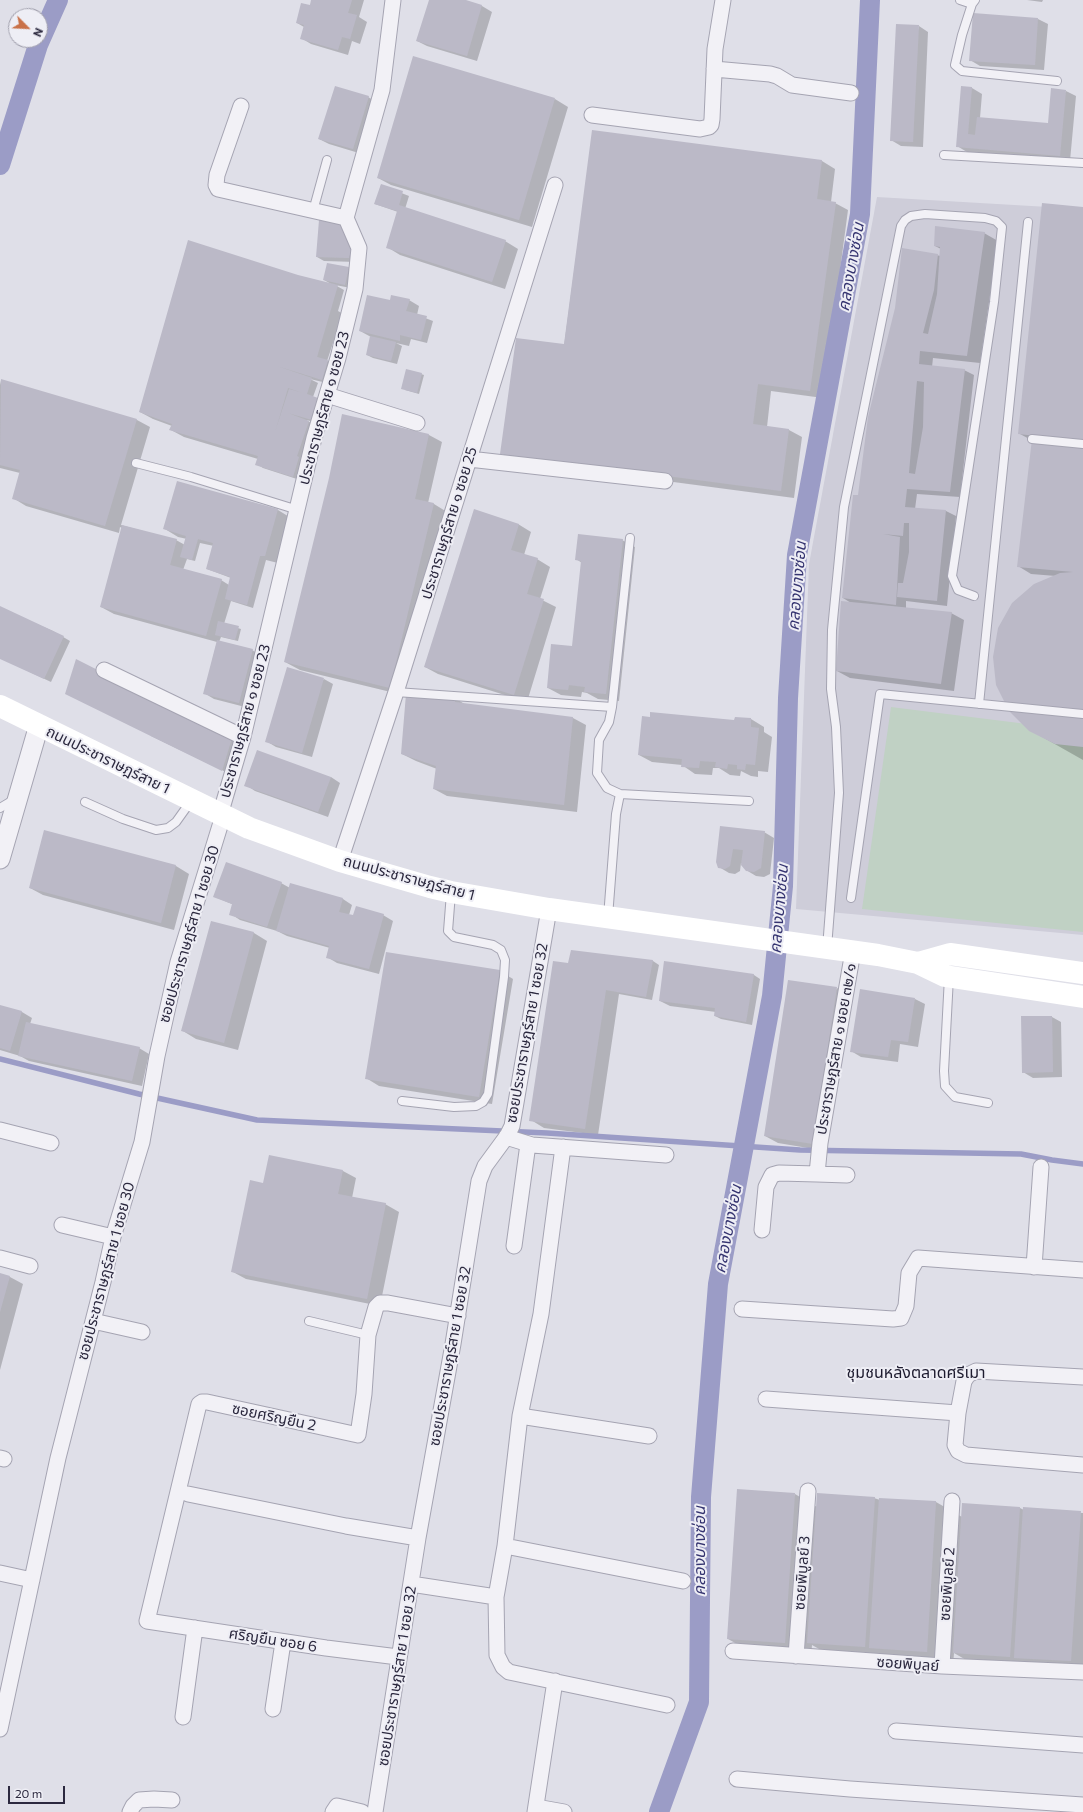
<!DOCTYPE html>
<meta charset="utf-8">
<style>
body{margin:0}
#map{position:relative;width:1083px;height:1812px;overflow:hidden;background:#dfdfe8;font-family:Commissioner,sans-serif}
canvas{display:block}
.north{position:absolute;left:8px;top:8px;width:40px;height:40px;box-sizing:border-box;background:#eeeef5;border:1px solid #a09fac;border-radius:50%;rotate:114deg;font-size:11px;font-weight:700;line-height:16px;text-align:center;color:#2b283e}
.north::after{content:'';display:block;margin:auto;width:14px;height:18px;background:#c97148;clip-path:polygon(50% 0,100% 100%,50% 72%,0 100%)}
.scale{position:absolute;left:8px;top:1786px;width:57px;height:18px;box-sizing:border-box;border:2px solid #2b283e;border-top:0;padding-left:5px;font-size:12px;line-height:14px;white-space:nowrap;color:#2b283e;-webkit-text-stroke:3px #eeeef5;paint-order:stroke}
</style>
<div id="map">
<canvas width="1083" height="1812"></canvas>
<div class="north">N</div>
<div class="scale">20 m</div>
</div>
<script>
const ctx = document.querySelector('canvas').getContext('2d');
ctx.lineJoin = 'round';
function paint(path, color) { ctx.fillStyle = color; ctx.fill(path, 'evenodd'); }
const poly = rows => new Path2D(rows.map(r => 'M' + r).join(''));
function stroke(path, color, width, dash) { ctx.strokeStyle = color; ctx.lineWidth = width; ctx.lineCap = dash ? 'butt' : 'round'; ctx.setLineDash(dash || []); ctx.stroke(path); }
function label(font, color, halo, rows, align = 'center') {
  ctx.font = font + ' Commissioner,"Noto Sans Thai",sans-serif'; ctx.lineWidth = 4; ctx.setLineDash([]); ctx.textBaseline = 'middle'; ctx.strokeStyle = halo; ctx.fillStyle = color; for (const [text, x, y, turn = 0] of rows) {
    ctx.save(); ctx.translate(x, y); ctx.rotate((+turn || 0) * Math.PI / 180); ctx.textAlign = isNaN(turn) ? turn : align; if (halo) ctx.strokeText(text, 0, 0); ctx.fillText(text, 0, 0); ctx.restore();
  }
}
paint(poly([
 [877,197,1083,209,1083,935,796,909,809,564]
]), '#cecdd9');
paint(poly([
 [891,707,1083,731,1083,932,862,909]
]), '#c0d1c4');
paint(poly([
 [312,0,364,0,359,17,367,22,360,44,352,41,348,55,311,44,301,38,304,27,297,23,310,6],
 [430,0,463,0,482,6,492,12,477,61,427,46,417,41],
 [1027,0,1043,0,1042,2],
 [1038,19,1048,24,1044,70,980,66,970,60],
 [919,26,928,32,923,147,901,146,891,140],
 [962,88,972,88,982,94,980,118,1049,124,1066,91,1076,96,1070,161,967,152,957,146],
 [368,97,378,103,362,154,329,144,319,139],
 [555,99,568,107,532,227,391,185,378,178],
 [593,131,822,161,835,169,831,202,835,203,848,210,823,398,771,391,767,427,789,430,802,437,794,498,515,461,501,453,564,346],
 [381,185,409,196,405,209,505,241,518,249,505,289,400,255,387,247,398,212,375,204],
 [1083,208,1083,760,1030,730,1056,576,1031,574,1018,566,1033,441,1020,434],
 [320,221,358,252,356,262,324,261,317,257],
 [984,233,998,241,980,363,933,358,932,367,964,370,974,375,960,497,917,494,915,509,946,511,956,516,947,606,906,601,906,608,951,613,964,620,954,691,850,678,837,671,851,603,843,598,859,496,896,308,903,249,941,256,941,249,935,246],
 [348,268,355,272,351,288,335,285,344,290,338,311,345,315,337,341,334,340,327,361,337,366,331,384,310,379,318,383,313,397,324,402,319,423,306,420,315,425,300,480,263,468,257,464,258,459,184,437,171,430,172,426,153,419,140,412,298,276,331,284,324,280],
 [409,300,419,306,417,315,433,321,427,343,411,339,409,346,396,343,402,346,397,364,373,358,367,355,371,337,360,331,391,302],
 [421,374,424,375,419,394,405,390],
 [1,380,137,420,150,427,121,525,176,540,185,545,187,539,178,537,165,529,278,510,291,518,278,563,266,560,253,608,231,601,224,624,241,629,238,641,221,637,219,642,252,650,262,656,249,708,214,699,204,693,217,642,114,614,101,607,122,528,120,527,119,533,26,506,13,498,20,473,0,468,0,385],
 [200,543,214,546,207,569,231,578,229,585,221,580,183,570,187,559,195,561],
 [343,416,429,435,442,442,428,503,434,504,447,512,403,695,300,670,285,662,330,478],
 [518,524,531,532,524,555,537,559,550,567,540,599,556,607,527,702,438,674,425,667],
 [622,540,635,547,619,701,598,699,587,693,582,692,581,697,561,695,548,688,573,647,582,563,576,559],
 [0,608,53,631,70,641,51,682,0,658],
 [324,679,333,684,312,757,276,747,266,741],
 [455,698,466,705,573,718,586,725,577,812,447,796,434,789,437,769,416,761,402,754],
 [736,718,751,719,764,727,764,732,772,737,768,772,758,771,758,777,751,776,741,771,740,776,730,775,719,768,713,768,712,775,695,774,682,765,652,762,639,755,735,721],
 [151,736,231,739,241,745,232,775],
 [331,777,340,783,328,817,255,791,246,785],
 [721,827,764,832,774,838,770,874,764,877,756,876,746,870,741,863,740,871,735,874,729,873,719,867],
 [45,831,176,866,189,874,174,930,43,895,30,888],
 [281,883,290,888,343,899,352,905,349,915,383,915,393,921,379,974,337,963,327,957,330,948,287,936,277,931,240,920,231,914,234,905,215,897],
 [212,922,254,933,267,941,238,1050,196,1039,183,1031],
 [653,961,659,965,652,1000,619,994,598,1135,544,1128,531,1120,569,965],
 [722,970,754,975,760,979,752,1025,721,1019,715,1016,716,1012,670,1006,660,1001],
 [500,971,513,979,492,1104,379,1086,366,1078],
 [837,988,850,996,826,1151,778,1143,765,1136],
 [915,999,925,1004,918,1047,900,1044,898,1062,861,1057,851,1051],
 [0,1006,22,1012,32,1018,30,1024,139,1048,149,1054,142,1086,29,1061,20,1056,0,1050],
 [1052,1017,1061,1022,1062,1077,1033,1078,1023,1072],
 [270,1156,343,1171,356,1178,352,1198,385,1204,399,1212,380,1306,246,1279,233,1272,264,1184],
 [0,1274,10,1277,23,1284,0,1370],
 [795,1494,817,1507,874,1498,880,1500,880,1499,936,1502,962,1517,1020,1508,1024,1510,1083,1513,1083,1675,980,1668,954,1653,953,1666,835,1658,812,1645,811,1658,755,1654,728,1639]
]), '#0003');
stroke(poly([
 [0,1059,139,1094,257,1120,547,1133,800,1150,1021,1154,1052,1160,1083,1164]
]), '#9b9cc6', 5.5);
stroke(poly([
 [0,165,38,45,58,0],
 [659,1812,699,1702,701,1497,718,1284,772,996,783,886,788,698,797,555,860,214,870,0]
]), '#9b9cc6', 20);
paint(poly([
 [311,0,352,0,348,13,357,15,350,39,342,37,338,50,300,39,304,25,296,23,301,3,310,5],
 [429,0,466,0,482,5,467,56,416,41],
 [973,13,1038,18,1035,65,969,61],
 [896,24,919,25,913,142,890,141],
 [413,56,555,98,519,220,377,178],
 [335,86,369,96,353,149,318,139],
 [961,86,972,87,968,134,975,135,977,117,1048,123,1051,88,1066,90,1060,156,956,147],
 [592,130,822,160,817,199,836,202,810,391,758,384,753,424,789,429,781,491,500,454,516,338,564,344],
 [381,184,403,191,399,205,506,240,492,282,386,248,397,211,374,204],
 [1042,203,1083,207,1083,441,1018,434],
 [319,220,344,225,352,247,349,258,316,257],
 [935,226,985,232,967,356,920,351,919,364,965,369,950,492,907,489,905,507,946,510,937,601,897,597,898,583,903,583,909,552,909,523,904,523,903,536,883,534,900,537,896,605,842,598,853,495,858,495,868,417,895,308,902,248,938,254,934,290,923,333,928,334,937,294,940,247,934,246],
 [917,381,924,382,923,427,915,474,909,473],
 [188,240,298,275,338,285,317,357,328,360,322,380,277,366,312,378,307,394,318,398,312,420,288,413,309,421,297,456,299,457,293,477,255,465,258,456,169,430,172,424,139,412],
 [288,388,303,393,289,389,275,432],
 [327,263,349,267,345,285,323,280],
 [367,295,390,300,391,295,410,299,406,311,427,316,421,340,400,335,400,341,359,331],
 [370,336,396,342,391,361,366,355],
 [406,369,422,373,417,393,401,389],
 [1,379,137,419,105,526,12,499,20,470,0,465],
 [342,414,429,434,415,499,434,503,390,688,284,662,329,478],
 [1032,439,1083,445,1083,747,1055,744,1029,731,1009,711,996,685,993,657,998,628,1012,603,1034,584,1060,573,1073,572,1017,567],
 [177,481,278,509,265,556,260,556,247,605,225,599,230,577,206,569,213,543,198,539,192,560,180,557,186,536,163,529],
 [474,509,519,524,511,550,538,558,527,594,544,599,514,695,424,667],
 [122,525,177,539,170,565,222,579,206,636,100,607],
 [578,534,623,539,606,694,584,692,585,687,569,685,568,690,547,688,551,644,572,646,581,561,575,560],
 [841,601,952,612,941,684,836,671],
 [0,606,64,636,44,679,0,659],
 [218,621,239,626,235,640,215,635],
 [217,640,253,649,239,703,203,694],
 [76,659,232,738,222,771,65,694],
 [287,667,324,678,302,753,265,742],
 [406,694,455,697,455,702,573,717,564,805,433,789,436,766,401,754],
 [650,712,734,720,735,717,751,718,751,727,759,728,755,765,746,764,745,770,737,769,737,765,728,764,727,769,715,767,716,762,700,761,699,768,681,767,682,759,638,755,642,716,650,717],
 [257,750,331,777,318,812,244,786],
 [720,826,765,831,761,868,754,872,746,871,741,865,743,850,733,849,730,866,725,869,718,868,716,862],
 [44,830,176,865,161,923,29,888],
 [226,862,282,882,267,927,229,915,232,904,213,897],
 [290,883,343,898,339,912,353,915,356,906,384,914,369,969,326,958,329,946,276,931],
 [211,921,254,932,224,1043,181,1031],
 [571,950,653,960,646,997,606,990,585,1129,529,1121,553,961,568,963],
 [386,952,500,970,479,1097,365,1079],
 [664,961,754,974,746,1022,714,1016,715,1008,659,1001],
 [788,980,837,987,813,1144,764,1136],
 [860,989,915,998,908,1042,891,1040,888,1057,850,1052],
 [0,1005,22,1011,10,1051,0,1048],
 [1021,1016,1052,1016,1053,1072,1022,1073],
 [26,1022,140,1047,132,1081,18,1056],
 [269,1155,343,1170,338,1194,386,1203,367,1299,231,1272,250,1180,263,1183],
 [0,1273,10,1276,0,1312],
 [737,1489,795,1493,785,1643,727,1639],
 [817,1493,875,1497,865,1647,807,1643],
 [879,1498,936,1501,927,1652,869,1648],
 [962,1503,1020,1507,1010,1657,953,1653],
 [1023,1507,1081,1511,1071,1661,1014,1658]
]), '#bbb9c7');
const service = poly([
 [960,0,972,4],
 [975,0,972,4,962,35,955,65,962,71,971,72,1057,81],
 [944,155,1083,163],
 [313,211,327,160],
 [1032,439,1083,444],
 [136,463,191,477,298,510],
 [396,692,612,707],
 [979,704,1028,222],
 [620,794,607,788,597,773,599,740,609,722,612,707,630,538],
 [85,802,123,819,156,830,168,828,176,822,191,801],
 [0,808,15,799],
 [851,898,880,694,1083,714],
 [608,917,616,814,620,794,749,801],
 [827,948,839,793,836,727,831,689,832,630,844,507,901,226,905,220,911,216,925,214,985,218,996,221,1002,227,994,302,952,576,958,590,974,596],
 [949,977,944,1071,945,1086,955,1097,988,1103],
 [402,1101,454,1107,476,1106,483,1102,488,1094,504,977,505,960,501,950,493,945,454,937,448,931,451,893],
 [309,1321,368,1335]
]);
const minor = poly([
 [714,69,770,74,777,76,792,85,851,93],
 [241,106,217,175,216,185,218,189,346,218],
 [592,115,700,129,709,127,711,125,712,119,715,49,723,0],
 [327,395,417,423],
 [469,459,665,481],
 [104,670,243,737],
 [220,815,243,737,314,438,338,358,355,289,359,248,346,218,382,90,393,0],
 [340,861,396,692,555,185],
 [0,1130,51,1143],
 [506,1137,532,1145,666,1155],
 [563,1147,541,1314,520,1416,505,1546,496,1597,497,1655,503,1667,509,1672,667,1705],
 [817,1174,847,1175],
 [62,1225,113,1237],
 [762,1230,766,1187,772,1175,779,1173,817,1174,820,1143,853,951],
 [514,1246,528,1144],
 [0,1258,30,1266],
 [1034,1267,1041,1167],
 [742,1309,893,1319,901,1318,906,1306,909,1273,918,1258,1083,1270],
 [93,1321,142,1332],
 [1083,1377,976,1371,968,1375,964,1381,958,1413,955,1445,958,1451,966,1455,1083,1465],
 [766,1399,958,1413],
 [520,1416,649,1436],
 [0,1458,4,1459],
 [188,1494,346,1526,418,1538],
 [505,1546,683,1581],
 [0,1573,32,1580],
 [411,1584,496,1597],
 [733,1651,942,1666,1083,1672],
 [796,1656,808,1491],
 [398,1657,326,1648,147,1621,199,1404,202,1402,207,1402,358,1435,364,1394,368,1335,376,1307,380,1303,388,1303,458,1316],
 [942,1666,952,1501],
 [273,1709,283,1642],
 [183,1717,195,1628],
 [0,1729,58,1458,103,1282,113,1237,142,1142,157,1056,178,962,223,816],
 [896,1731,1083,1745],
 [737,1779,850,1789,1083,1805],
 [536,1807,564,1812],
 [130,1812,133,1806,139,1800,154,1799,172,1800],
 [333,1812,337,1806,362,1812],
 [375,1812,418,1538,453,1344,479,1181,485,1166,507,1136,512,1126,549,909],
 [535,1812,555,1681]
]);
const tertiary = poly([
 [0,859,39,725]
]);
stroke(service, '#a5a4b2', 10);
stroke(minor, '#a5a4b2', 17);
stroke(tertiary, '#a5a4b2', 21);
stroke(service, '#f2f1f6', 8);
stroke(minor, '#f2f1f6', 15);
stroke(tertiary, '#f2f1f6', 19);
stroke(poly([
 [0,706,249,828,340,861,430,887,451,892,549,909,878,955,918,963,945,976,1083,997],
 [918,963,950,954,1083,973]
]), '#fff', 22);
label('15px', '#2b283e', '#eeeef5', [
 ["ประชาราษฎร์สาย ๑ ซอย 23",324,408,-75],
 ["ประชาราษฎร์สาย ๑ ซอย 25",449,523,-73],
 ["ประชาราษฎร์สาย ๑ ซอย 23",245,721,-75],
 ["ถนนประชาราษฎร์สาย 1",108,760,26],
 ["ถนนประชาราษฎร์สาย 1",409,878,15],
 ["ซอยประชาราษฎร์สาย 1 ซอย 30",189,934,-74],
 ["ซอยประชาราษฎร์สาย 1 ซอย 32",527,1033,-80],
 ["ประชาราษฎร์สาย ๑ ซอย ๓๒/๑",836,1049,-80],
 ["ซอยประชาราษฎร์สาย 1 ซอย 30",106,1271,-75],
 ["ซอยประชาราษฎร์สาย 1 ซอย 32",450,1356,-80],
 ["ซอยศริญยืน 2",274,1417,12],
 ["ซอยพิบูลย์ 3",802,1573,-86],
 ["ซอยพิบูลย์ 2",947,1584,-86],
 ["ศริญยืน ซอย 6",273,1640,9],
 ["ซอยพิบูลย์",908,1664,4],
 ["ซอยประชาราษฎร์สาย 1 ซอย 32",397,1676,-81]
]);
label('italic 16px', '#353470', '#eeeef5', [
 ["คลองบางซ่อน",851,267,-80],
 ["คลองบางซ่อน",797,586,-85],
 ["คลองบางซ่อน",779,909,-85],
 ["คลองบางซ่อน",728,1229,-79],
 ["คลองบางซ่อน",700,1551,-90]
]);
label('16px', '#1d1b2f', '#eeeef5', [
 ["ชุมชนหลังตลาดศรีเมา",916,1373]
]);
</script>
